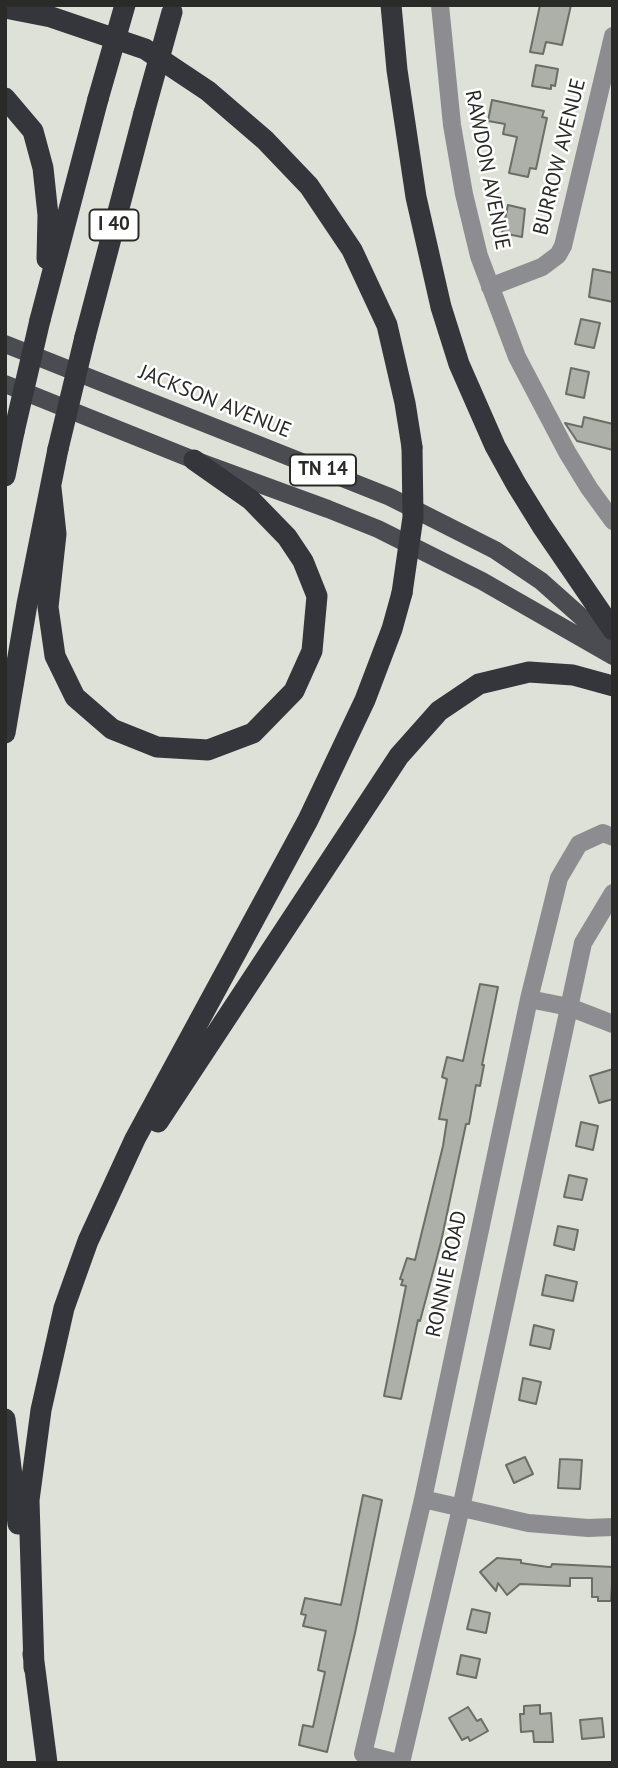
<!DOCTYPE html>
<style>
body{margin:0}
#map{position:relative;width:618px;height:1768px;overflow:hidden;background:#dde1d8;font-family:"PT Sans",sans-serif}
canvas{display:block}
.frame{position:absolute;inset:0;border:7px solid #2a2b28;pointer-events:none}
</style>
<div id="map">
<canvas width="618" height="1768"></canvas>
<div class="frame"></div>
</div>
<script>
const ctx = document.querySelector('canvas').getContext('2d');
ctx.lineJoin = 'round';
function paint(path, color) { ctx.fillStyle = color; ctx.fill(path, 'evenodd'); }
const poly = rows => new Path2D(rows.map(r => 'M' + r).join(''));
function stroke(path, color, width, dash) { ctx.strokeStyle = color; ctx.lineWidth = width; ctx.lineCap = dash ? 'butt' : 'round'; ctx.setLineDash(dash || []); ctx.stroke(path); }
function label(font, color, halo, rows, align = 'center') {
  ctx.font = font + ' "PT Sans",sans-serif'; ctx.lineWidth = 5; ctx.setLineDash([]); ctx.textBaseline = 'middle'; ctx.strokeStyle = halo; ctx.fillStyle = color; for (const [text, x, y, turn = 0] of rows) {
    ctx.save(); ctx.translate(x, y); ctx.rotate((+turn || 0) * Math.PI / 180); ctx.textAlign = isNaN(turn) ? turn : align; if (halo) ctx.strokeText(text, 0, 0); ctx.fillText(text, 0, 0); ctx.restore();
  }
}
const building = poly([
 [540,5,571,5,562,45,546,42,543,54,530,52,540,5],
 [536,65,558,69,555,86,551,85,551,89,532,86,536,65],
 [492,100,544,111,542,117,547,118,536,169,530,168,528,177,509,173,517,137,503,134,505,124,488,121,492,100],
 [508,205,525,209,522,237,502,233,508,205],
 [593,269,613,273,613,302,589,297,593,269],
 [581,319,600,323,594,348,575,344,581,319],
 [571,368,589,372,584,398,566,394,571,368],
 [584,417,613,424,613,450,577,441,565,423,582,427,584,417],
 [480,984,498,987,482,1065,484,1065,480,1086,476,1085,469,1124,466,1124,441,1242,420,1321,418,1320,401,1399,384,1396,406,1286,401,1285,403,1280,400,1279,407,1258,415,1260,443,1146,447,1120,439,1119,447,1079,442,1077,447,1057,463,1061,480,984],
 [613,1069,613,1099,599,1103,590,1076,613,1069],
 [581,1122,598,1126,593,1150,576,1146,581,1122],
 [569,1175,587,1179,582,1200,564,1197,569,1175],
 [558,1226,578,1230,574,1250,554,1245,558,1226],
 [546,1275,577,1282,573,1301,542,1295,546,1275],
 [534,1325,554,1330,550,1349,530,1345,534,1325],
 [523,1378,541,1382,536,1404,519,1400,523,1378],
 [525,1457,533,1474,514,1483,506,1465,525,1457],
 [560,1459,582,1460,580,1489,558,1488,560,1459],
 [363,1495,382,1500,355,1633,327,1752,299,1745,303,1725,313,1727,325,1672,318,1670,326,1631,303,1626,306,1615,301,1614,305,1598,341,1605,363,1495],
 [497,1558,521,1560,521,1563,548,1567,551,1567,552,1564,613,1567,611,1601,598,1601,598,1597,592,1597,592,1578,570,1578,570,1586,520,1584,507,1595,498,1583,496,1591,480,1572,497,1558],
 [472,1609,490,1613,486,1633,467,1629,472,1609],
 [461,1655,480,1659,476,1678,457,1674,461,1655],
 [540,1705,540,1714,551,1713,553,1742,534,1742,533,1731,521,1732,520,1714,524,1714,524,1706,540,1705],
 [468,1707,477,1721,481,1719,488,1731,470,1741,468,1737,462,1740,449,1718,468,1707],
 [602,1718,604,1737,582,1739,580,1720,602,1718]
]);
paint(building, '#acb0a8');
stroke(building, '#6a6e66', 2);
stroke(poly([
 [440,5,452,125,464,194,479,256,517,357,567,452,589,488,613,521],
 [490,287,542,267,558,255,563,246,613,36],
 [529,999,569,1007,613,1024],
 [423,1499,528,1523,588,1528,613,1527],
 [398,1763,363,1754,423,1499,529,999,559,878,579,844,603,833,613,837],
 [401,1763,461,1508,583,943,613,893]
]), '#8d8d91', 18);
stroke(poly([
 [5,344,390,497,495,550,541,581,613,645],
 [5,384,194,460,328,509,378,529,482,581,613,656]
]), '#4b4b52', 18);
stroke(poly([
 [391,5,397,70,416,197,441,307,459,364,495,446,516,484,542,526,613,630],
 [5,8,51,17,145,49,208,91,265,140,309,186,352,250,387,325,405,403,412,447],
 [5,98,33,131,43,168,48,215,47,259],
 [40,320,98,99],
 [85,337,144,113],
 [5,476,14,432],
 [51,488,56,534,48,607,55,656,75,697,112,729,157,747,208,750,253,733,294,691,312,651,317,596,303,561,287,537,251,500,194,460],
 [5,733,27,604,58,449],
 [158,1122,399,756,439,711,479,684,529,672,573,675,613,686],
 [5,1419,18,1524],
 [33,1654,47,1763],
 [34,1668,29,1500,41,1410,64,1308,88,1241,135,1139,308,820,365,700,392,629,402,593]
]), '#35353c', 21);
stroke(poly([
 [98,99,125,5],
 [144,113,172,12],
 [14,432,40,320],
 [58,449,85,337],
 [402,593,413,517,412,447]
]), '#35353c', 21);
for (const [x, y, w] of [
 [114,225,49],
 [323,470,66]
]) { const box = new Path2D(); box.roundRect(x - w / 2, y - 15.5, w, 31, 5); ctx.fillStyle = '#fff'; ctx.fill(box); stroke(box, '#2a2b28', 2); }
label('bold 19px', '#2a2b28', null, [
 ["I 40",114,225],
 ["TN 14",323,470]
]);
label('21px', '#2a2b28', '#fff', [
 ["BURROW AVENUE",560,157,-76],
 ["RAWDON AVENUE",487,170,79],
 ["JACKSON AVENUE",215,402,22],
 ["RONNIE ROAD",447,1274,-78]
]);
</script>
